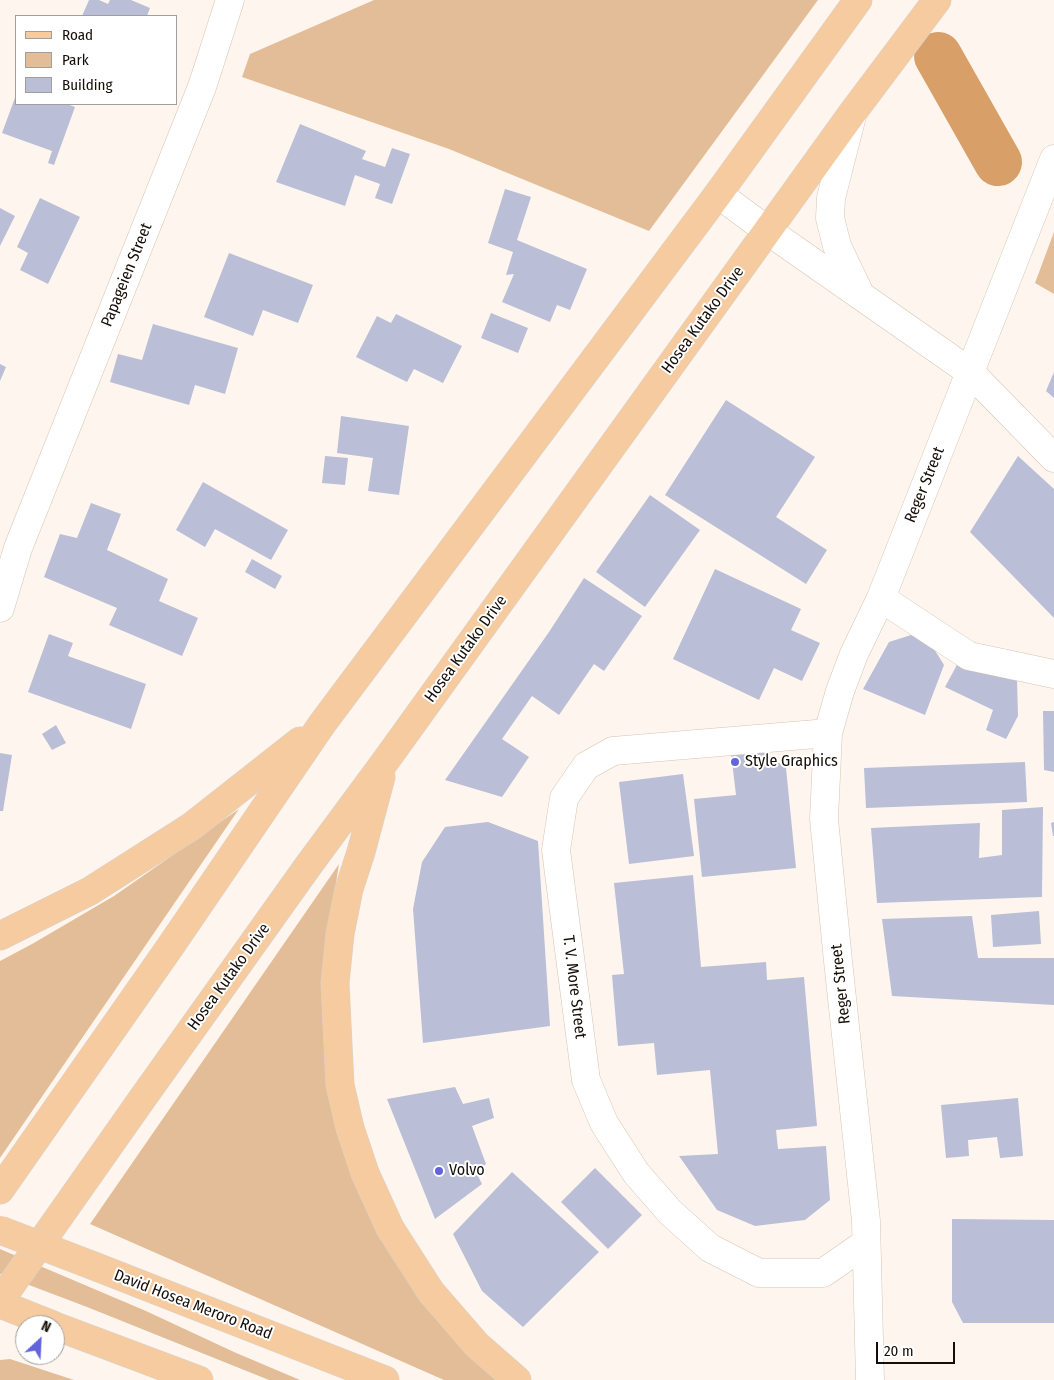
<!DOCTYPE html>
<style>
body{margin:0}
#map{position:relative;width:1054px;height:1380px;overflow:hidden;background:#fef6ee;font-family:"Fira Sans Condensed",sans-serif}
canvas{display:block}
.legend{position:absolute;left:15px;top:15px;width:162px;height:90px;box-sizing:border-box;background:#fff;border:1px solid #a19f9c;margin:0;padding:6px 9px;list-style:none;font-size:15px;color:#140e07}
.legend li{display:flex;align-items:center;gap:10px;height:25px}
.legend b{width:25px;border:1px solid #a19f9c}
.north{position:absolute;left:15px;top:1315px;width:50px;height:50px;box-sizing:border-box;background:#fff;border:1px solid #a19f9c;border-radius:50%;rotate:25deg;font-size:14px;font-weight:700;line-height:20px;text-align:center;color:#140e07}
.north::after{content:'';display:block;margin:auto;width:18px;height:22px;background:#6264dd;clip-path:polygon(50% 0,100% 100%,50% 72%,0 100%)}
.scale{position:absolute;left:876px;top:1342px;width:79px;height:22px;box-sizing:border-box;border:2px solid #140e07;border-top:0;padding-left:6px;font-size:15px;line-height:18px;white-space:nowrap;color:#140e07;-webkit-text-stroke:4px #fff;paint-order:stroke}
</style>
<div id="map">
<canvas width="1054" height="1380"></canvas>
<ul class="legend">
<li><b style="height:6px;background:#f5cb9f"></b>Road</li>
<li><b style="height:14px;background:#e3bd98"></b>Park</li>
<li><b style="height:14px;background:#babed6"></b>Building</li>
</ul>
<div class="north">N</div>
<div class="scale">20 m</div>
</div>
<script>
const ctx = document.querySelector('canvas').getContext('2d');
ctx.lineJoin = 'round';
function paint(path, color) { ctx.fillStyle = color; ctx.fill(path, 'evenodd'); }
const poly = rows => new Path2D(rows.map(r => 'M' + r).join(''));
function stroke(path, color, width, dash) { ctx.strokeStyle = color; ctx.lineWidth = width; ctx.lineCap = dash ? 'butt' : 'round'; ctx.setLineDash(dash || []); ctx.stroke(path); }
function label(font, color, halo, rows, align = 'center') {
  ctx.font = font + ' "Fira Sans Condensed",sans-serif'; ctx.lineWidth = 4; ctx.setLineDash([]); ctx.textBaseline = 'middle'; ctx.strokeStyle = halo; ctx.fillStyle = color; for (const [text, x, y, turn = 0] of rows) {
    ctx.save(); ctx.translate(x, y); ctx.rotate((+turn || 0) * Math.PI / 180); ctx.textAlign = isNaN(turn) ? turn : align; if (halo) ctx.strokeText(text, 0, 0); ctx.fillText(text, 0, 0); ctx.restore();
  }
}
paint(poly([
 [374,0,818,0,649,231,449,149,242,77,250,54],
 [1054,232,1054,294,1035,283],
 [239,809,117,987,0,1158,0,961,32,944,114,896],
 [339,864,333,902,361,1182,496,1380,444,1380,90,1224],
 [0,1249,146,1311,234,1352,300,1380,269,1380,87,1307,0,1274],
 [10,1359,74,1380,0,1380,0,1360]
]), '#e3bd98');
stroke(poly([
 [938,56,998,162]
]), '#d8a068', 48);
paint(poly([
 [89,0,99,0,108,4,110,0,131,0,150,8,147,16,82,16],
 [16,95,16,104,67,104,75,107,54,165,48,163,52,151,2,133],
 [300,124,366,151,362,159,385,167,392,148,410,154,392,204,375,198,380,184,355,175,345,206,276,182],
 [505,189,531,197,517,240,587,269,570,310,557,305,550,322,502,302,514,274,506,275,513,252,488,243],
 [40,198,80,217,48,284,20,270,28,253,17,247],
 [0,208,15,216,0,246],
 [229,253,313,285,298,323,263,310,253,336,204,317],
 [491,313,528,328,518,353,481,338],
 [396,314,462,346,443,383,414,369,407,382,356,357,377,316,391,323],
 [153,324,238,348,225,394,195,385,189,405,110,382,118,354,142,360],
 [0,364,6,367,0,381],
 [1054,372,1054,398,1046,391],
 [726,400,815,457,776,517,827,550,806,584,665,495],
 [341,416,409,426,399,495,368,491,373,458,337,453],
 [325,456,348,458,345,485,322,483],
 [1018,456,1054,489,1054,618,970,532],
 [203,482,288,530,271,560,215,529,205,547,176,530],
 [650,495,700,530,645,607,596,572],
 [91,503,121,514,107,550,168,579,159,601,198,618,182,656,109,625,117,608,44,577,60,534,77,538],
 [252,559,282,576,275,589,245,572],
 [715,569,801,609,791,630,820,643,802,681,774,668,759,700,673,659],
 [584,578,642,616,604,671,594,664,559,715,532,696,502,739,529,757,502,797,445,780,549,632],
 [49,634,73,643,68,656,146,684,131,729,28,692],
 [911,635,931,644,944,665,925,715,863,689,889,642],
 [959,661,1017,680,1018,716,1006,739,986,730,993,710,945,687],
 [1043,711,1054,711,1054,772,1044,770],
 [56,725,66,743,52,750,42,734],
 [761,750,786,768,796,868,702,877,694,799,736,795,731,753],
 [0,753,12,755,3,811,0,811],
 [1025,762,1027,802,866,808,864,768],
 [683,774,694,856,629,864,619,782],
 [1043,807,1042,897,877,903,871,828,980,823,979,858,1002,855,1002,810],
 [488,822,538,841,550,1026,423,1043,413,909,422,862,445,827],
 [1054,822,1054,836,1053,836,1051,823],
 [693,875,701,967,766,962,767,980,804,977,817,1126,776,1130,778,1149,826,1146,830,1200,805,1220,755,1226,717,1210,679,1156,718,1154,710,1070,657,1075,654,1043,618,1046,612,975,624,974,614,883],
 [1039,911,1041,944,993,947,991,915],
 [972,916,978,958,1054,958,1054,1005,892,996,882,919],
 [455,1087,463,1104,489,1098,494,1118,472,1126,486,1164,476,1172,482,1184,435,1219,387,1099],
 [1018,1098,1023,1156,1000,1158,997,1137,968,1140,969,1156,946,1158,941,1105],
 [595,1168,642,1215,608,1249,561,1202],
 [512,1172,599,1252,523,1327,482,1291,453,1234],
 [952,1219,1054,1220,1054,1323,963,1323,952,1302]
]), '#babed6');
const minor = poly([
 [853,112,831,198,830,218,837,246,859,292],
 [718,194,768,231,970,372,1054,458],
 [881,598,969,656,1054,674],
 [0,608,18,548,202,87,230,0],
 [828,733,613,751,586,766,564,798,556,850,586,1080,604,1123,636,1173,670,1212,710,1248,759,1273,823,1273,866,1243],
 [870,1380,866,1221,838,961,824,819,828,733,840,691,854,654,881,598,1054,159]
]);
const major = poly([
 [381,777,361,852,349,889,340,934,335,983,340,1085,350,1128,365,1173,390,1228,431,1292,477,1345,517,1380],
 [0,936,90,891,192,826,300,741],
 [0,1190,170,947,322,724,718,194,858,0],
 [94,1266,385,1380],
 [0,1301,142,1099,308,866,384,763,853,112,937,0],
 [0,1304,53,1325],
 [55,1326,199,1380]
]);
stroke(minor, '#d7c3b1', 29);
stroke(major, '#d5d4d2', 29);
stroke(minor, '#fff', 28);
stroke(major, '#f5cb9f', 28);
const majorBridge = poly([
 [0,1230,94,1266]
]);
stroke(majorBridge, '#d5d4d2', 29, []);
stroke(majorBridge, '#f5cb9f', 28);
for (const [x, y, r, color] of [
 [735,762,5,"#6264dd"],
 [439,1171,5,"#6264dd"]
]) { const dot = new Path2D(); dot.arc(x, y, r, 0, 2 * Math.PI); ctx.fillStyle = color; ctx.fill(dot); stroke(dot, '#fff', 2); }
label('16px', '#140e07', '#fff', [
 ["Papageien Street",127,275,-68],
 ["Hosea Kutako Drive",703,320,-54],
 ["Reger Street",925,485,-68],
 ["Hosea Kutako Drive",466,649,-54],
 ["Hosea Kutako Drive",229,977,-54],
 ["Reger Street",841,984,-96],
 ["T. V. More Street",574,987,83],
 ["David Hosea Meroro Road",193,1305,21]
]);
label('16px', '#140e07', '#fff', [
 ["Style Graphics",745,762],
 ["Volvo",449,1171]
], 'left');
</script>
